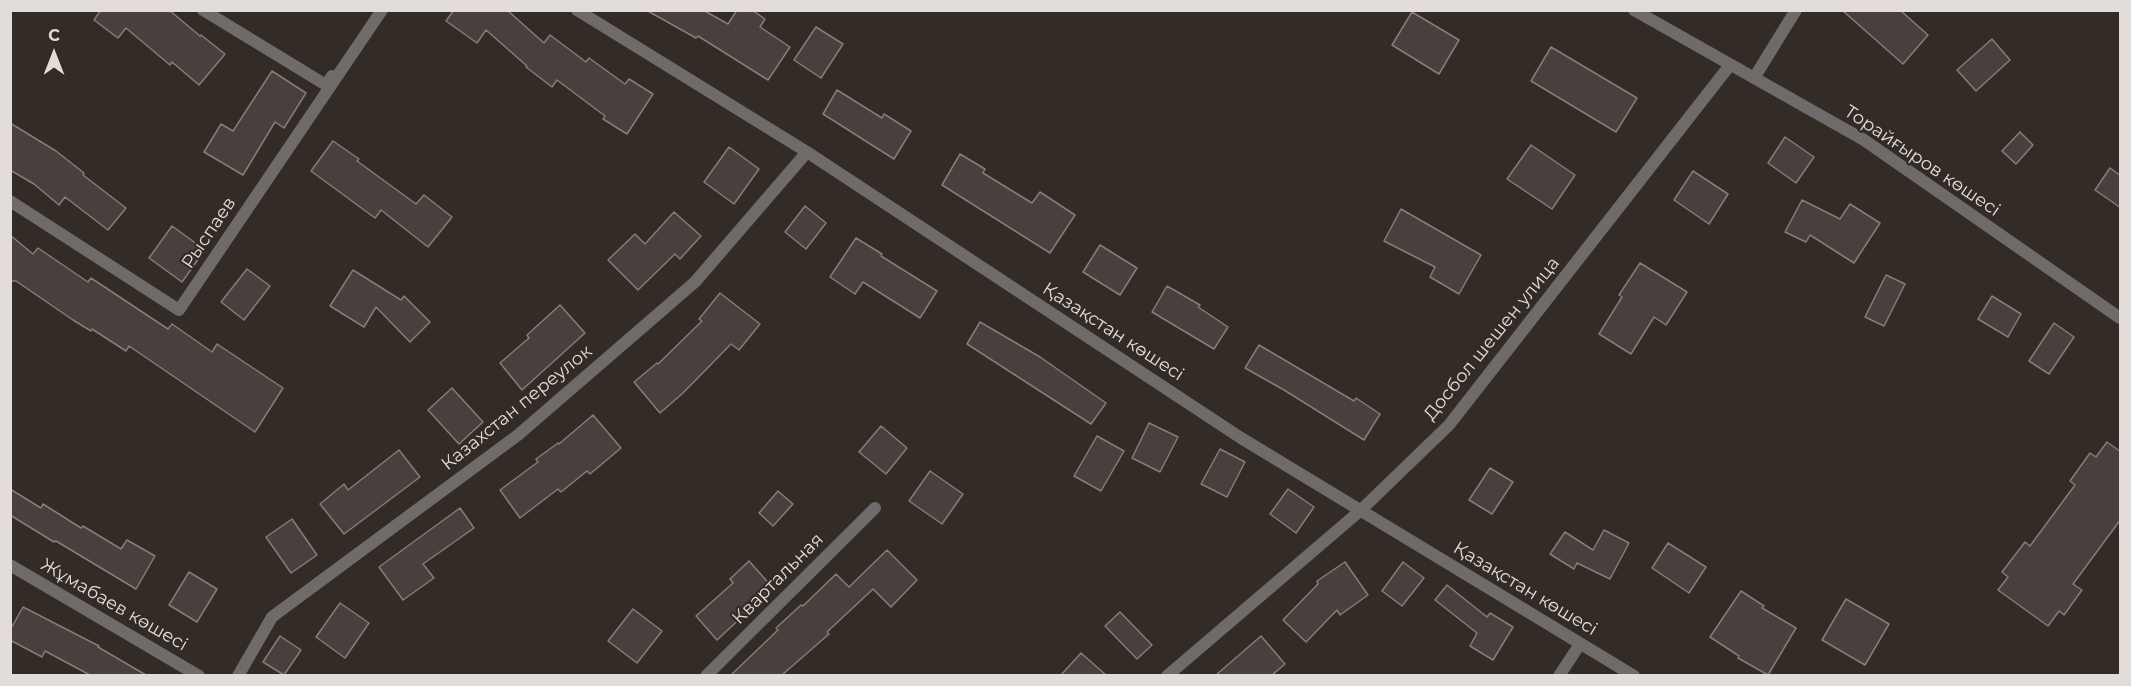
<!DOCTYPE html>
<meta charset="utf-8">
<style>
body{margin:0}
#map{position:relative;width:2131px;height:686px;overflow:hidden;background:#332b26;font-family:Montserrat,sans-serif}
canvas{display:block}
.frame{position:absolute;inset:0;border:12px solid #e2ddd9;pointer-events:none}
.north{position:absolute;left:24px;top:24px;width:60px;height:60px;-webkit-text-stroke:4px #332b26;paint-order:stroke;rotate:0deg;font-size:16px;font-weight:700;line-height:24px;text-align:center;color:#e2ddd9}
.north::after{content:'';display:block;margin:auto;width:21px;height:27px;background:#e2ddd9;clip-path:polygon(50% 0,100% 100%,50% 72%,0 100%)}
</style>
<div id="map">
<canvas width="2131" height="686"></canvas>
<div class="frame"></div>
<div class="north">С</div>
</div>
<script>
const ctx = document.querySelector('canvas').getContext('2d');
ctx.lineJoin = 'round';
function paint(path, color) { ctx.fillStyle = color; ctx.fill(path, 'evenodd'); }
const poly = rows => new Path2D(rows.map(r => 'M' + r).join(''));
function stroke(path, color, width, dash) { ctx.strokeStyle = color; ctx.lineWidth = width; ctx.lineCap = dash ? 'butt' : 'round'; ctx.setLineDash(dash || []); ctx.stroke(path); }
function label(font, color, halo, rows, align = 'center') {
  ctx.font = font + ' Montserrat,sans-serif'; ctx.lineWidth = 4.5; ctx.setLineDash([]); ctx.textBaseline = 'middle'; ctx.strokeStyle = halo; ctx.fillStyle = color; for (const [text, x, y, turn = 0] of rows) {
    ctx.save(); ctx.translate(x, y); ctx.rotate((+turn || 0) * Math.PI / 180); ctx.textAlign = isNaN(turn) ? turn : align; if (halo) ctx.strokeText(text, 0, 0); ctx.fillText(text, 0, 0); ctx.restore();
  }
}
const building = poly([
 [101,10,169,10,200,36,201,35,225,54,199,85,172,62,170,65,126,28,118,38,94,20,101,10],
 [454,10,507,10,544,43,550,35,586,62,589,58,625,84,629,79,653,94,627,134,603,119,605,116,557,80,552,87,526,67,527,66,486,30,477,43,446,21,454,10],
 [646,10,703,10,728,24,737,10,752,10,765,19,760,27,790,47,768,80,698,36,696,38,646,10],
 [1842,10,1900,10,1928,35,1903,64,1842,10],
 [1412,12,1459,40,1439,74,1392,45,1412,12],
 [816,27,843,44,821,78,794,60,816,27],
 [1992,39,2010,60,1976,91,1957,70,1992,39],
 [1551,47,1637,98,1616,132,1531,81,1551,47],
 [272,71,306,93,284,128,275,122,243,175,204,152,221,124,233,131,272,71],
 [837,90,882,118,884,114,911,131,894,159,823,114,837,90],
 [10,123,56,151,84,173,83,175,126,208,108,230,65,197,59,205,34,184,10,170,10,123],
 [2020,132,2033,145,2016,164,2002,151,2020,132],
 [1785,137,1814,157,1796,183,1768,163,1785,137],
 [333,141,359,159,357,161,416,204,424,195,452,217,428,247,381,210,375,218,311,171,333,141],
 [1531,145,1575,175,1552,209,1507,179,1531,145],
 [729,147,759,169,734,204,704,182,729,147],
 [960,154,985,169,983,173,1032,203,1040,192,1075,215,1050,253,942,185,960,154],
 [2110,168,2121,176,2121,208,2095,190,2110,168],
 [1693,171,1728,194,1709,224,1674,200,1693,171],
 [1802,200,1840,219,1850,204,1880,223,1854,263,1810,235,1806,242,1785,232,1802,200],
 [805,206,826,223,806,249,785,232,805,206],
 [1401,209,1481,255,1459,294,1430,277,1435,267,1384,241,1401,209],
 [674,212,701,236,680,259,675,254,638,290,608,260,635,234,645,244,674,212],
 [172,226,205,250,182,282,149,258,172,226],
 [10,235,33,254,38,248,88,282,91,278,168,329,172,324,212,352,217,344,283,388,255,432,129,346,126,351,92,329,91,331,73,320,16,281,10,281,10,235],
 [856,238,882,254,881,256,937,291,920,318,863,282,855,294,830,277,856,238],
 [1100,245,1137,268,1120,295,1083,272,1100,245],
 [1640,263,1687,292,1666,325,1654,317,1631,354,1599,334,1622,297,1619,295,1640,263],
 [247,269,270,286,244,320,221,302,247,269],
 [353,270,401,300,404,296,430,322,410,342,376,307,364,327,330,306,353,270],
 [1886,275,1905,284,1884,326,1865,317,1886,275],
 [1167,286,1200,305,1198,307,1228,327,1214,349,1152,312,1167,286],
 [720,293,760,324,739,350,731,344,683,393,660,413,634,382,657,363,658,364,702,321,699,319,720,293],
 [1992,296,2021,314,2008,337,1978,319,1992,296],
 [560,305,585,333,522,390,500,363,529,338,527,335,560,305],
 [980,322,1040,357,1106,403,1091,424,967,344,980,322],
 [2054,323,2074,337,2049,374,2029,361,2054,323],
 [1259,345,1354,401,1356,398,1380,414,1364,440,1284,390,1245,368,1259,345],
 [452,388,483,422,459,444,428,410,452,388],
 [593,415,621,448,590,474,587,471,561,492,558,489,520,518,500,490,538,462,536,459,558,443,559,444,593,415],
 [1149,423,1178,437,1160,472,1132,458,1149,423],
 [881,426,907,448,886,474,859,452,881,426],
 [1097,436,1124,451,1101,491,1074,476,1097,436],
 [2107,442,2121,452,2121,519,2073,584,2082,590,2064,615,2059,611,2048,626,1998,590,2008,577,2002,572,2025,542,2030,546,2075,485,2070,481,2090,453,2096,457,2107,442],
 [1220,449,1245,462,1227,497,1201,484,1220,449],
 [399,450,420,477,344,534,320,504,344,484,348,490,399,450],
 [1490,468,1513,482,1492,514,1469,500,1490,468],
 [930,471,963,494,942,524,909,501,930,471],
 [10,489,41,508,43,504,81,528,83,526,121,549,127,540,155,556,136,589,56,541,54,542,10,515,10,489],
 [1288,489,1314,507,1296,533,1270,514,1288,489],
 [778,491,793,504,773,526,759,513,778,491],
 [460,508,474,528,423,564,434,578,403,600,379,567,460,508],
 [292,519,317,555,291,573,266,537,292,519],
 [1604,530,1629,543,1610,579,1577,563,1574,569,1550,554,1565,532,1593,550,1604,530],
 [1668,543,1706,567,1689,593,1652,568,1668,543],
 [887,550,917,580,891,607,873,589,827,632,829,634,782,675,731,675,778,630,776,628,801,605,803,606,836,574,849,587,887,550],
 [749,561,773,588,717,640,696,616,733,583,730,579,749,561],
 [1345,562,1368,595,1340,615,1337,610,1306,642,1283,620,1318,584,1317,581,1345,562],
 [1403,562,1424,578,1402,606,1382,591,1403,562],
 [189,572,217,589,197,622,169,605,189,572],
 [1447,585,1487,617,1490,613,1513,627,1493,660,1470,646,1477,633,1435,600,1447,585],
 [1741,591,1764,606,1762,608,1796,628,1768,675,1738,658,1739,656,1710,637,1741,591],
 [1846,599,1889,624,1865,665,1822,640,1846,599],
 [340,603,369,623,345,658,316,637,340,603],
 [23,607,99,646,98,647,146,675,90,675,45,651,42,657,10,640,10,630,23,607],
 [633,609,662,631,637,663,608,641,633,609],
 [1120,612,1152,645,1137,659,1105,626,1120,612],
 [280,636,301,650,284,675,263,662,280,636],
 [1261,636,1285,664,1272,675,1216,675,1261,636],
 [1081,653,1106,675,1061,675,1081,653]
]);
paint(building, '#493f3d');
stroke(building, '#877c7a', 1.5);
stroke(poly([
 [203,10,326,85,332,76],
 [577,10,807,152,1241,438,1634,676],
 [1754,78,1796,10],
 [10,201,179,310,382,10],
 [10,565,199,676],
 [238,676,272,617,518,435,695,282,807,152],
 [706,676,875,508],
 [1167,676,1361,510,1449,425,1730,65],
 [1559,676,1580,644]
]), '#706b6b', 12);
stroke(poly([
 [1634,10,1864,140,2120,318]
]), '#706b6b', 12);
label('18px', '#e2ddd9', '#332b26', [
 ["Торайғыров көшесі",1922,161,34],
 ["Рыспаев",209,233,-56],
 ["Қазақстан көшесі",1113,332,33],
 ["Досбол шешен улица",1492,339,-51],
 ["Казахстан переулок",517,408,-39],
 ["Квартальная",778,579,-45],
 ["Қазақстан көшесі",1525,589,31],
 ["Жұмабаев көшесі",114,605,30]
]);
</script>
